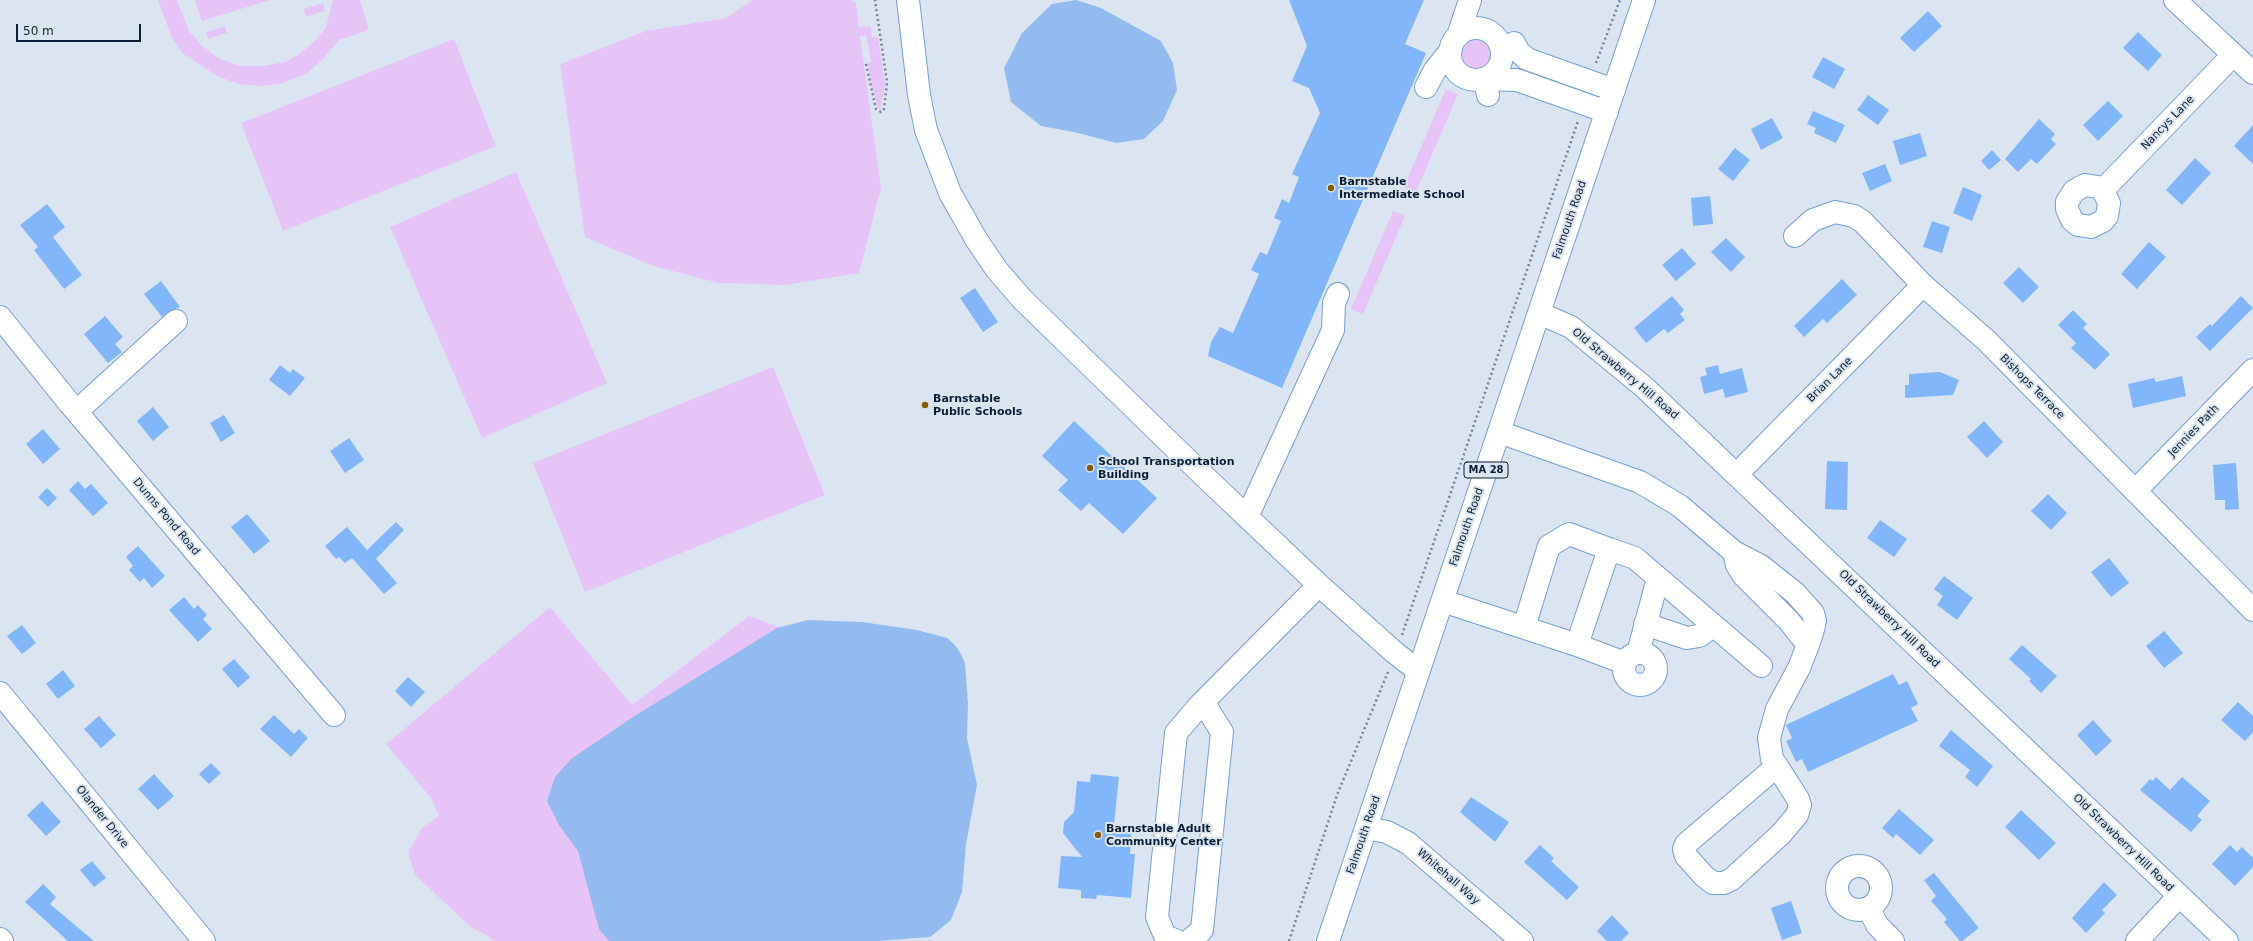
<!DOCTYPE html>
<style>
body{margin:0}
#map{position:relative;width:2253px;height:941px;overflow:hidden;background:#dbe5f2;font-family:"DejaVu Sans",sans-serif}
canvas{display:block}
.scale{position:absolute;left:16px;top:24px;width:125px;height:18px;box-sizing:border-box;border:2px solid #0c1e36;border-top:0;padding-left:5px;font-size:12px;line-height:14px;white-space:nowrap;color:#0c1e36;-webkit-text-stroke:3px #dbe5f2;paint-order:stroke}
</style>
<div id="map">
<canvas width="2253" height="941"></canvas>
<div class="scale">50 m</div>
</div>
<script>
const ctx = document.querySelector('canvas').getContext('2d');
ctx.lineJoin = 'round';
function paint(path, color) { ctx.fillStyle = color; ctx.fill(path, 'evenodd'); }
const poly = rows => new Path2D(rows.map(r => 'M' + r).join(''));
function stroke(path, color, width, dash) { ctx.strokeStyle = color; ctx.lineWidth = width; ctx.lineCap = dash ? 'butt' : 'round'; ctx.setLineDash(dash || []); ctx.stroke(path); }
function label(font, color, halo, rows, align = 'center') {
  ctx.font = font + ' "DejaVu Sans",sans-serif'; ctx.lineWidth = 4; ctx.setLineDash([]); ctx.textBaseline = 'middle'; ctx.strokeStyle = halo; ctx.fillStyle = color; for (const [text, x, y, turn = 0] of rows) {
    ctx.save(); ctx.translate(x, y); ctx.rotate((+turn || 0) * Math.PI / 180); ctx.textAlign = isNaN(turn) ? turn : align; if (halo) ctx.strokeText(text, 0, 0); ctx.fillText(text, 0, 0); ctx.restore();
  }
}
paint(poly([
 [158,0,177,0,189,31,202,46,220,59,241,66,263,66,285,62,298,55,314,42,326,27,333,0,360,0,369,30,339,40,324,58,306,74,283,83,262,86,239,84,219,77,182,53,171,36],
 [195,0,270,0,202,21],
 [753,0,851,0,856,3,859,27,871,26,872,37,878,37,885,85,880,110,878,109,870,78,868,63,871,62,866,35,860,36,881,188,859,273,785,285,719,283,653,266,585,237,560,64,646,31,726,18],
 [323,3,325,11,306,17,304,9],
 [225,26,227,33,208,39,206,32],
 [454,39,496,146,283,231,241,123],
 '1462 55a15 15 0 1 1 30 0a15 15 0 1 1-30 0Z',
 [1446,89,1458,94,1416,192,1404,187],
 [516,172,607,383,482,438,390,227],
 [1393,211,1405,216,1363,314,1351,309],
 [773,367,825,495,585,592,533,463],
 [550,607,632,705,749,616,964,694,671,941,493,941,492,938,472,928,415,875,408,852,422,828,439,816,431,798,386,744]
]), '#e7c4f7');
paint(poly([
 [1076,0,1101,8,1161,41,1173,63,1177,90,1163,121,1144,139,1116,143,1074,132,1041,126,1011,102,1004,68,1022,33,1052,4],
 [808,620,862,622,917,630,947,638,955,645,962,656,965,664,968,704,967,738,977,785,966,844,962,892,951,920,930,937,878,941,609,941,599,929,578,851,559,825,547,801,555,777,571,759,633,717,777,628]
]), '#93bbef');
paint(poly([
 [1289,0,1424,0,1405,44,1426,53,1282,388,1208,356,1211,342,1220,327,1233,333,1259,274,1251,270,1260,252,1267,255,1281,221,1274,218,1282,199,1289,203,1299,177,1292,174,1320,113,1309,88,1292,81,1307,46],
 [1928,11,1942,26,1914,52,1900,38],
 [2138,32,2162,55,2148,71,2123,48],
 [1823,57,1845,69,1834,89,1812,77],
 [1868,95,1889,110,1878,125,1857,110],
 [2108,101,2123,116,2098,141,2083,125],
 [1813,111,1845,125,1836,143,1814,133,1816,128,1807,124],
 [1772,118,1783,138,1761,150,1751,129],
 [2039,119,2055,134,2051,139,2056,144,2037,164,2031,159,2018,172,2005,159],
 [2253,125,2253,164,2234,146],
 [1920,133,1927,156,1900,165,1893,141],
 [1735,148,1750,160,1733,181,1718,169],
 [1992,150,2001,160,1989,170,1981,161],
 [2195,158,2211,173,2182,205,2166,190],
 [1885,164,1892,181,1870,191,1862,173],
 [1963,187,1982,195,1972,221,1953,213],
 [1710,196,1713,224,1693,226,1691,198],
 [47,204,65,227,53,237,82,275,64,289,34,250,38,247,20,225],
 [1932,221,1950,227,1942,253,1923,247],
 [1726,238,1745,257,1731,272,1711,252],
 [2149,242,2166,257,2137,289,2121,274],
 [1682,248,1696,264,1676,281,1662,265],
 [2019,267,2039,287,2023,303,2003,283],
 [1842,279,1857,295,1827,323,1823,319,1804,337,1794,326],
 [161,281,180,307,168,312,162,317,144,294],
 [975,288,998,322,983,332,960,298],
 [1672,296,1684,310,1680,314,1685,320,1668,333,1664,329,1646,343,1634,328],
 [2241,296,2253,308,2210,351,2196,337,2210,324,2212,326],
 [2073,310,2087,324,2083,328,2110,354,2095,370,2071,348,2076,343,2058,325],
 [105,316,123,337,115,344,122,352,108,363,84,334],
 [280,365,290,373,293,369,305,378,290,396,269,380],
 [1718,365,1720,374,1742,368,1748,392,1725,398,1723,389,1704,394,1700,377,1707,375,1705,368],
 [1940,372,1959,380,1953,395,1905,398,1905,385,1909,385,1909,374],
 [2182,376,2186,396,2133,408,2128,384,2154,378,2156,382],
 [153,407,169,427,153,441,137,421],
 [224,415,235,433,221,442,210,423],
 [1074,421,1157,498,1123,534,1089,503,1081,511,1058,490,1068,480,1042,456],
 [1984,421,2003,442,1987,458,1967,437],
 [43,429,60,449,43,464,26,444],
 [349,438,364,460,345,473,330,451],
 [1827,461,1848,462,1847,510,1825,509],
 [2236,463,2239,509,2225,510,2225,500,2215,500,2213,465],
 [78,481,85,489,91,484,108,503,93,516,69,490],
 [47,488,57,498,48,507,38,497],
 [2048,494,2067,513,2051,530,2031,511],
 [247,514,270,541,254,554,231,527],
 [1880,520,1907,539,1894,557,1867,538],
 [396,522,404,530,376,559,397,583,384,594,352,558,345,563,339,557,336,559,325,546,347,527,367,550],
 [138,546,165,576,152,588,144,578,140,582,129,570,133,566,126,557],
 [2109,558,2129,583,2111,597,2091,572],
 [1944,576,1973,598,1957,620,1937,605,1943,596,1934,589],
 [184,597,194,609,198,605,207,615,203,619,212,629,198,642,169,610],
 [22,625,36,643,22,654,7,636],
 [2164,631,2183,653,2164,668,2146,646],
 [2022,645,2057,676,2041,693,2029,681,2031,679,2009,659],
 [234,659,250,677,238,688,222,669],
 [63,670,75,686,58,699,46,684],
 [1893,674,1899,685,1907,681,1918,704,1911,708,1918,721,1808,772,1802,759,1796,762,1786,741,1792,738,1786,725],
 [408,677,425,692,411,707,395,691],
 [2238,702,2253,716,2253,732,2245,741,2221,720],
 [274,715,294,734,299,729,308,738,291,757,260,729],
 [99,716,116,735,101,748,84,729],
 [2093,720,2112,741,2096,756,2077,735],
 [1951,730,1993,766,1977,787,1965,777,1970,770,1939,746],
 [211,763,221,773,209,784,199,774],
 [154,774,174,796,158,810,138,789],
 [1091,774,1119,777,1114,824,1132,825,1130,854,1135,854,1131,898,1097,895,1096,899,1081,898,1081,890,1058,888,1061,856,1082,857,1063,833,1064,822,1074,812,1077,781,1090,782],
 [2156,777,2170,790,2182,777,2210,801,2197,816,2202,820,2191,832,2140,790,2150,779,2153,781],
 [1471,797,1509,822,1495,842,1460,812],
 [42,801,61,822,46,836,27,815],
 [1899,809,1934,840,1920,855,1896,834,1893,838,1882,828],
 [2021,810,2056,843,2039,860,2005,827],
 [1540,845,1554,858,1551,861,1579,887,1567,900,1524,862],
 [2230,845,2237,852,2242,847,2253,858,2253,867,2235,886,2212,864],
 [92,861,106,878,94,887,80,870],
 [1934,873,1979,928,1962,941,1960,941,1944,922,1947,919,1931,901,1936,896,1924,880],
 [2104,882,2117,895,2102,910,2105,913,2086,933,2072,918],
 [43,884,56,897,50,904,94,941,68,941,25,902],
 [1791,901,1802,933,1782,940,1771,908],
 [1612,915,1629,933,1621,941,1607,941,1597,931]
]), '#81b6fb');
const minor = poly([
 [908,0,919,95,926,130,950,193,976,239,997,270,1023,300,1204,476,1319,585,1394,652,1418,671],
 [2175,0,2253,73],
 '1450 54a26 26 0 1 1 52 0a26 26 0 1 1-52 0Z',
 [1458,36,1470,0],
 [1514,43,1519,52,1527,59,1614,90],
 [1426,87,1435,70,1451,50],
 [1488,95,1485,79,1517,80,1607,112],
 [2103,190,2098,187,2085,185,2074,191,2067,202,2067,209,2072,220,2078,225,2091,227,2103,221,2107,216,2109,203,2103,190,2233,55],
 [1795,236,1813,220,1835,212,1854,216,1863,222,1923,285,1986,340,2253,610],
 [1539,313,1571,327,1644,387,2227,941],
 [0,317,70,404,334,715],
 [77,411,176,321],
 [1499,432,1640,482,1680,506,1734,552],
 [1737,474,1923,285],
 [2135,491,2253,370],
 [1247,517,1333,330,1334,303,1338,294],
 [1609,549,1635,558,1761,666],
 [1443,601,1577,645,1609,549,1569,534,1549,546,1524,627],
 [1645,624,1687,638,1699,636,1713,626],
 [1577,645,1625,663],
 '1624 669a16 16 0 1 1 32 0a16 16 0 1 1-32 0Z',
 [1638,653,1658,578],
 [0,693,204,941],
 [1777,766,1686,844,1684,849,1686,856,1704,876,1713,883,1724,883,1732,879,1781,834,1797,815,1800,805,1798,799,1789,785,1777,766,1772,759,1769,738,1777,709,1799,668,1808,645,1812,633,1815,621,1813,613,1795,593,1761,566,1734,552,1737,565,1744,576,1789,621,1808,645],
 [1366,828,1387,832,1408,843,1522,941],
 '1837 888a22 22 0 1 1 44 0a22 22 0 1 1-44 0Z',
 [1869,908,1877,925,1893,941],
 [0,939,2,941],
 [1177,941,1165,936,1157,917,1176,733,1199,706,1319,585],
 [1189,941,1202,930,1222,732,1203,702],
 [2137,941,2179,896]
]);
const major = poly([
 [1328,941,1644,0]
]);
stroke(minor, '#719fdb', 24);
stroke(major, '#719fdb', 24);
stroke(poly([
 [1596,63,1620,0],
 [866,64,876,109,881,112,884,109,887,82,875,0],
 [1402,635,1578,121],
 [1289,941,1337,795,1388,672]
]), '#748295', 2.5, [2, 3]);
stroke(minor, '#fff', 22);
stroke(major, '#fff', 22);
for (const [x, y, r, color] of [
 [1331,188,4,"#8a5c00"],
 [925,405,4,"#8a5c00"],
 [1090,468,4,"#8a5c00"],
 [1098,835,4,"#8a5c00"]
]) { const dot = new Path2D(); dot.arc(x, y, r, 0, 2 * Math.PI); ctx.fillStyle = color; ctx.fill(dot); stroke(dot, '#dbe5f2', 1.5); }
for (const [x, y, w] of [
 [1486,470,44]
]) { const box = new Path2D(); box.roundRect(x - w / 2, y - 8, w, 16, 3); ctx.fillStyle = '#dbe5f2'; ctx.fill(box); stroke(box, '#0c1e36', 1); }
label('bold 10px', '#0c1e36', null, [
 ["MA 28",1486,470]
]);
label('11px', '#0c1e36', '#dbe5f2', [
 ["Nancys Lane",2168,123,-46],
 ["Falmouth Road",1570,220,-71],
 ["Old Strawberry Hill Road",1625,374,40],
 ["Brian Lane",1830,380,-45],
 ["Bishops Terrace",2032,387,45],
 ["Jennies Path",2194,431,-46],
 ["Dunns Pond Road",166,517,50],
 ["Falmouth Road",1467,527,-71],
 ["Old Strawberry Hill Road",1889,619,44],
 ["Olander Drive",102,817,51],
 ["Falmouth Road",1364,835,-71],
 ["Old Strawberry Hill Road",2123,843,44],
 ["Whitehall Way",1448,877,41]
]);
label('bold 11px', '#0c1e36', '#dbe5f2', [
 ["Barnstable",1339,182],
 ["Intermediate School",1339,195],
 ["Barnstable",933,399],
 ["Public Schools",933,412],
 ["School Transportation",1098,462],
 ["Building",1098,475],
 ["Barnstable Adult",1106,829],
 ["Community Center",1106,842]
], 'left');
</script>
